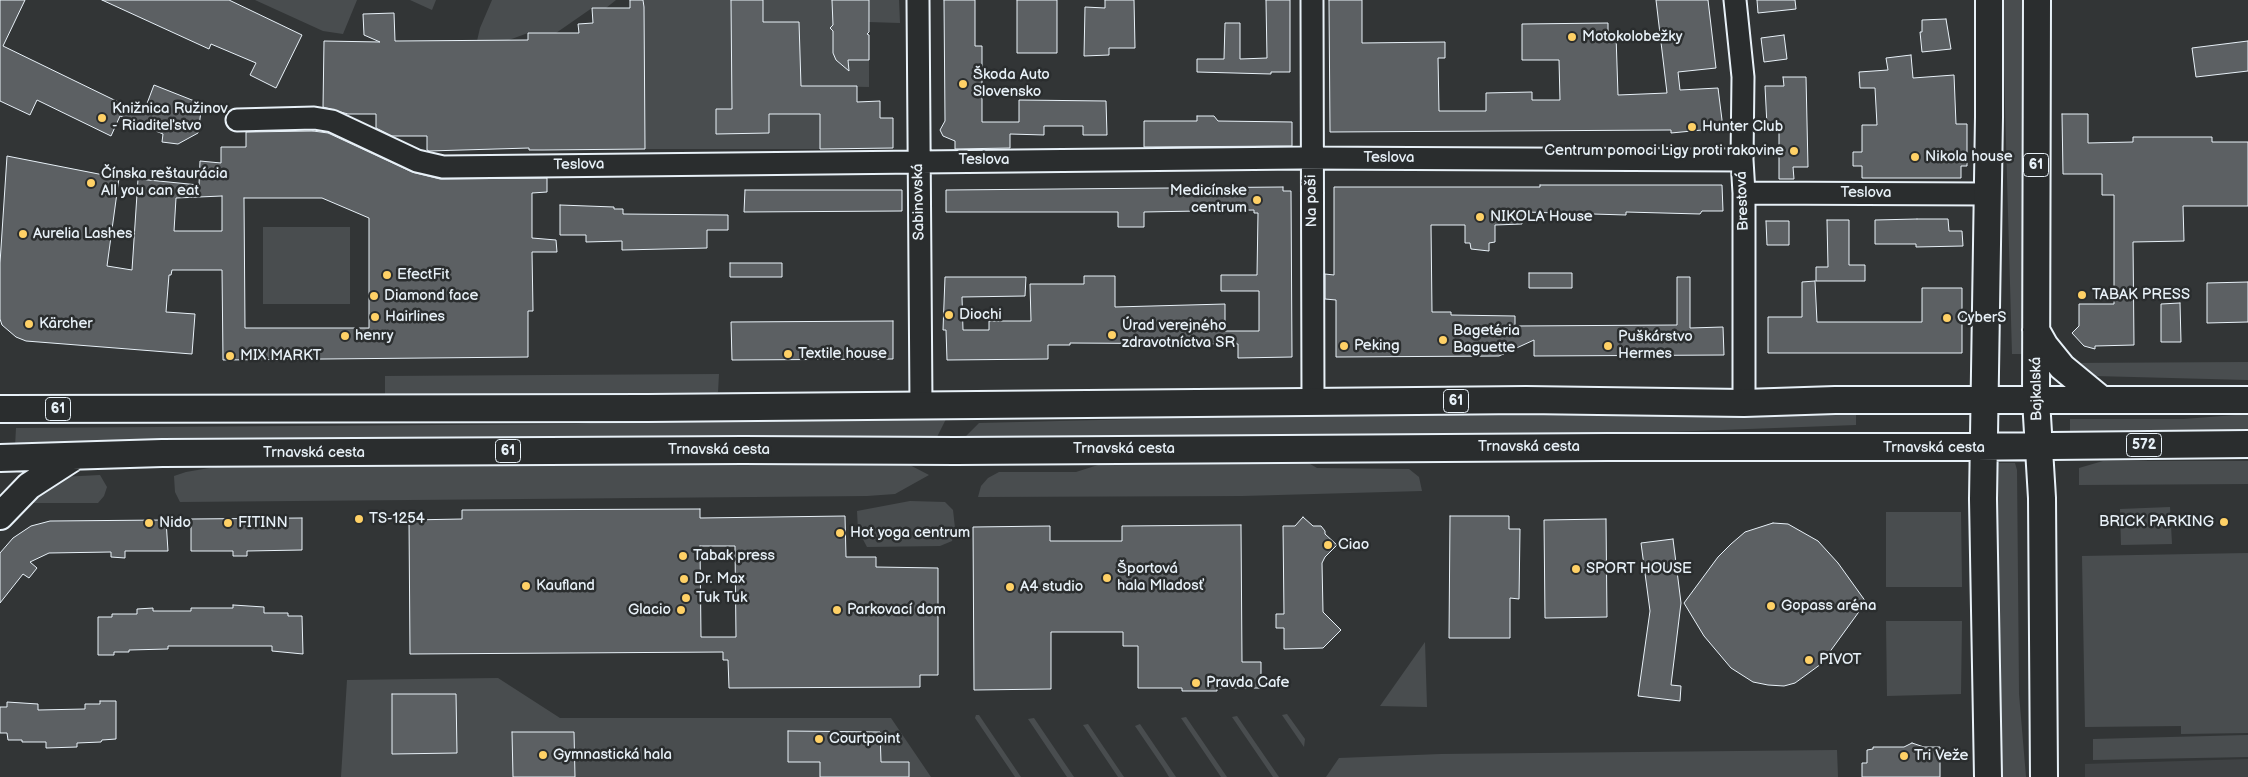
<!DOCTYPE html>
<meta charset="utf-8">
<style>
body{margin:0}
canvas{display:block;background:#323536}
</style>
<canvas width="2248" height="777"></canvas>
<script>
const ctx = document.querySelector('canvas').getContext('2d');
ctx.lineJoin = 'round';
function paint(path, color) { ctx.fillStyle = color; ctx.fill(path, 'evenodd'); }
const poly = rows => new Path2D(rows.map(r => 'M' + r).join(''));
function stroke(path, color, width, dash) { ctx.strokeStyle = color; ctx.lineWidth = width; ctx.lineCap = dash ? 'butt' : 'round'; ctx.setLineDash(dash || []); ctx.stroke(path); }
function label(font, color, halo, rows, align = 'center') {
  ctx.font = font + ' "Balsamiq Sans",sans-serif'; ctx.lineWidth = 5; ctx.setLineDash([]); ctx.textBaseline = 'middle'; ctx.strokeStyle = halo; ctx.fillStyle = color; for (const [text, x, y, turn = 0] of rows) {
    ctx.save(); ctx.translate(x, y); ctx.rotate((+turn || 0) * Math.PI / 180); ctx.textAlign = isNaN(turn) ? turn : align; if (halo) ctx.strokeText(text, 0, 0); ctx.fillText(text, 0, 0); ctx.restore();
  }
}
paint(poly([
 [2248,759,2248,777,2085,777,2085,764]
]), '#3f4244');
paint(poly([
 [255,0,357,0,343,34,323,31],
 [410,0,436,0,432,10],
 [492,0,616,0,606,8,592,8,556,33,528,33,506,41,477,41,480,28],
 [644,0,832,0,833,25,830,28,833,31,833,53,848,65,848,60,869,60,869,87,820,86,820,149,645,149],
 [869,0,899,0,900,23,869,22],
 [2002,0,2022,0,2025,354,2012,354],
 [263,227,350,227,350,304,263,304],
 [2248,362,2248,380,2095,376,2070,363],
 [719,374,718,392,704,398,385,401,385,376],
 [1856,410,1856,425,1640,433,965,437,979,423,1140,419,1273,411],
 [2248,414,2248,433,2070,434,2070,419,2184,419],
 [948,415,937,437,15,447,16,428,576,424,680,417],
 [1300,458,1317,468,1409,469,1419,477,1422,491,1242,496,978,497,981,486,988,478,999,472,1076,472,1098,465],
 [2103,461,2248,461,2248,484,2079,485,2079,468],
 [904,462,929,475,895,494,867,496,180,502,175,492,174,476,186,472,215,467],
 [1997,463,2015,463,2017,470,2019,694,2026,777,2002,777,1997,695],
 [100,475,107,487,104,496,98,503,29,503,31,493,61,477],
 [910,501,945,502,953,510,955,528,952,541,940,546,867,547,858,530,857,511],
 [2170,507,2172,544,2121,545,2120,509],
 [1886,512,1961,512,1962,587,1886,587],
 [2248,553,2248,733,2181,734,2181,726,2085,727,2082,556],
 [1886,621,1962,621,1961,694,1887,696],
 [1425,642,1427,707,1380,706],
 [498,678,560,718,891,718,931,777,341,777,347,680],
 [1287,714,1305,739,1304,747,1282,715],
 [976,715,979,715,1021,777,1015,777,975,718],
 [1237,716,1279,777,1273,777,1232,717],
 [1186,717,1227,777,1221,777,1181,718],
 [1034,718,1074,777,1067,777,1028,719],
 [1088,724,1124,777,1118,777,1083,725],
 [1140,724,1176,777,1169,777,1163,767,1135,726],
 [2248,735,2248,757,2093,760,2093,739],
 [1837,750,1838,777,1326,777,1339,758,1441,754]
]), '#494d4f');
const building = poly([
 [0,0,25,0,3,46,143,114,154,85,202,104,198,133,178,144,162,142,163,134,120,116,111,136,37,100,30,115,0,101,0,0],
 [102,0,229,0,302,35,276,88,250,75,256,63,211,44,209,49,102,0],
 [630,0,643,0,644,7,645,149,543,150,529,150,529,148,429,151,427,150,427,136,392,136,376,128,376,114,348,114,323,107,324,41,380,42,364,35,363,14,394,13,395,41,528,40,528,33,579,33,578,24,593,23,592,8,630,8,630,0],
 [731,0,763,0,763,22,799,22,801,86,857,86,857,102,880,101,880,118,893,118,893,148,820,149,820,114,769,114,769,133,716,134,716,109,732,109,731,0],
 [832,0,869,0,869,32,867,34,869,35,869,60,848,60,849,71,836,60,833,53,833,31,830,28,833,25,832,0],
 [944,0,975,0,975,46,982,46,982,122,1019,122,1019,100,1106,101,1107,135,1083,135,1083,126,1044,126,1044,135,1010,134,1010,148,955,149,955,141,943,136,940,130,945,121,944,0],
 [1017,0,1057,0,1057,53,1017,53,1017,0],
 [1105,0,1134,0,1135,48,1109,48,1109,55,1084,56,1085,7,1105,8,1105,0],
 [1266,0,1290,0,1290,72,1271,72,1271,74,1197,72,1197,59,1224,59,1225,23,1240,23,1240,59,1267,58,1266,0],
 [1329,0,1362,0,1362,43,1445,42,1445,58,1438,58,1439,111,1486,111,1486,93,1532,92,1532,100,1560,100,1559,60,1522,60,1522,24,1608,23,1608,36,1616,35,1618,95,1667,93,1656,0,1708,0,1716,68,1678,72,1680,90,1718,88,1723,128,1671,133,1671,130,1330,132,1329,0],
 [1757,0,1795,0,1796,9,1758,13,1757,0],
 [1946,19,1951,49,1922,52,1920,32,1922,32,1922,20,1946,19],
 [1784,35,1787,59,1764,62,1761,38,1784,35],
 [2248,41,2248,71,2196,77,2192,48,2248,41],
 [1911,55,1913,78,1954,75,1956,124,1967,124,1967,166,1961,166,1961,178,1862,178,1862,166,1853,166,1853,152,1862,152,1862,125,1877,125,1875,88,1860,88,1859,72,1888,70,1886,58,1911,55],
 [1783,77,1806,77,1808,167,1793,167,1794,179,1779,179,1779,126,1767,126,1765,86,1784,86,1783,77],
 [2062,114,2088,114,2088,143,2133,142,2133,137,2212,137,2212,142,2248,142,2248,206,2183,206,2184,241,2133,242,2134,345,2095,346,2095,349,2084,346,2072,333,2079,326,2079,304,2114,304,2114,195,2102,195,2102,174,2063,174,2062,114],
 [1197,116,1214,116,1218,121,1292,122,1292,146,1144,147,1144,121,1197,121,1197,116],
 [313,131,328,133,412,172,440,179,547,178,547,192,532,193,532,238,556,240,557,252,532,252,533,311,528,311,528,357,223,360,222,270,172,270,171,275,169,275,166,312,195,314,192,354,26,341,16,337,2,325,0,319,0,263,7,156,119,178,107,266,132,270,138,179,199,185,200,161,221,163,221,147,246,147,246,132,313,131],
 [222,196,222,231,174,231,176,198,222,196],
 [244,198,322,198,369,218,369,328,245,328,244,198],
 [1540,185,1722,185,1723,211,1702,211,1700,214,1626,212,1626,215,1525,212,1525,221,1522,221,1522,224,1495,225,1495,242,1489,243,1489,251,1471,249,1470,243,1465,243,1465,225,1431,225,1432,312,1451,312,1451,315,1515,316,1515,326,1677,325,1677,277,1690,277,1690,328,1723,327,1724,355,1534,356,1534,340,1499,356,1336,357,1336,300,1325,299,1325,274,1334,275,1334,187,1540,187,1540,185],
 [1283,187,1283,191,1291,191,1292,357,1238,358,1238,344,1070,343,1070,345,1048,345,1048,359,947,360,946,330,943,330,945,277,1026,277,1025,296,962,297,963,330,989,330,989,321,1031,321,1030,284,1084,284,1084,276,1115,276,1115,307,1225,304,1225,331,1259,331,1259,291,1221,291,1221,275,1257,275,1258,213,1254,213,1254,210,1144,212,1144,227,1118,227,1118,212,946,212,946,190,1283,187],
 [745,190,902,190,902,211,744,212,745,190],
 [560,205,614,207,614,209,623,209,623,214,728,215,728,230,707,230,707,248,622,250,622,241,586,242,586,235,560,235,560,205],
 [1917,219,1948,219,1949,231,1962,231,1963,246,1916,247,1916,244,1875,244,1875,220,1917,219],
 [1827,220,1849,220,1849,265,1865,265,1865,281,1816,281,1816,267,1828,267,1827,220],
 [1766,221,1789,221,1789,245,1767,245,1766,221],
 [730,263,782,263,782,277,730,277,730,263],
 [1529,273,1572,273,1572,288,1529,288,1529,273],
 [1815,281,1817,322,1922,322,1922,288,1962,288,1962,353,1768,353,1768,317,1802,317,1802,282,1815,281],
 [2248,282,2248,322,2207,323,2207,283,2248,282],
 [2180,303,2181,342,2161,342,2161,304,2180,303],
 [893,321,893,359,732,360,731,322,893,321],
 [700,509,700,518,845,516,846,557,876,557,876,567,938,568,938,675,920,675,920,687,729,688,728,660,723,660,723,652,410,654,409,520,462,519,462,510,700,509],
 [700,546,735,546,736,637,701,637,700,546],
 [1450,516,1509,516,1509,529,1520,529,1519,599,1510,598,1510,638,1449,638,1450,516],
 [1303,517,1313,526,1321,526,1325,531,1325,534,1337,545,1325,557,1322,563,1323,612,1341,630,1323,648,1284,649,1284,628,1276,628,1276,614,1284,614,1283,526,1295,526,1303,517],
 [302,518,302,550,247,551,247,556,233,556,233,551,191,551,191,519,302,518],
 [1606,519,1607,617,1545,618,1544,520,1606,519],
 [166,520,168,551,125,551,125,558,111,557,111,552,49,553,30,562,37,568,29,578,23,574,0,603,0,553,13,538,31,526,50,521,166,520],
 [1773,523,1788,524,1818,541,1838,563,1866,602,1821,664,1795,683,1784,686,1768,685,1753,682,1731,668,1704,636,1684,603,1718,557,1731,544,1745,532,1773,523],
 [1241,525,1242,662,1261,662,1261,688,1217,688,1217,691,1182,691,1182,688,1138,688,1138,646,1123,646,1123,632,1051,632,1051,689,974,690,973,527,1050,526,1050,541,1122,541,1122,526,1241,525],
 [1673,539,1681,603,1671,685,1681,686,1680,701,1638,696,1650,611,1641,543,1673,539],
 [233,605,264,607,264,613,288,613,288,616,302,616,303,654,272,651,272,646,168,646,168,649,129,650,129,652,114,652,114,655,98,655,98,617,112,617,112,614,137,614,137,609,153,608,153,611,191,611,191,608,233,608,233,605],
 [392,694,456,694,457,753,392,754,392,694],
 [100,701,116,701,116,739,102,740,101,742,77,743,77,747,46,748,46,742,22,742,22,740,8,740,7,733,0,733,0,707,7,707,7,702,38,704,38,710,85,709,85,704,100,704,100,701],
 [788,731,880,732,881,762,909,762,909,777,820,777,820,762,788,762,788,731],
 [512,732,574,732,575,777,513,777,512,732],
 [1912,743,1924,747,1940,747,1940,777,1862,777,1862,763,1867,763,1867,750,1873,749,1873,747,1904,747,1912,743]
]);
paint(building, '#5c6063');
stroke(building, '#e8f1f8', 1);
const minor = poly([
 [918,0,921,404],
 [1312,0,1313,403],
 [1735,0,1743,77,1742,160,1744,193,1744,403],
 [237,120,314,118,332,121,417,161,443,167,1301,158,1742,160],
 [1744,193,1988,194]
]);
const major = poly([
 [2037,0,2036,400,2042,498,2044,777],
 [2036,330,2045,346,2062,367,2102,400],
 [0,409,648,408,1526,400,1744,403,1835,400,2248,400],
 [0,458,162,453,743,450,956,451,1607,447,1952,447,2248,444],
 [0,516,29,486,74,457],
 [1988,777,1983,499,1989,117,1989,0]
]);
stroke(minor, '#e8f1f8', 25);
stroke(major, '#e8f1f8', 30);
stroke(minor, '#2a2d2e', 21);
stroke(major, '#2a2d2e', 26);
for (const [x, y, r, color] of [
 [1572,37,5,"#ffd166"],
 [963,84,5,"#ffd166"],
 [102,118,5,"#ffd166"],
 [1692,127,5,"#ffd166"],
 [1794,151,5,"#ffd166"],
 [1915,157,5,"#ffd166"],
 [91,183,5,"#ffd166"],
 [1257,200,5,"#ffd166"],
 [1480,217,5,"#ffd166"],
 [23,234,5,"#ffd166"],
 [387,275,5,"#ffd166"],
 [2082,295,5,"#ffd166"],
 [374,296,5,"#ffd166"],
 [949,315,5,"#ffd166"],
 [375,317,5,"#ffd166"],
 [1947,318,5,"#ffd166"],
 [29,324,5,"#ffd166"],
 [1112,335,5,"#ffd166"],
 [345,336,5,"#ffd166"],
 [1443,340,5,"#ffd166"],
 [1344,346,5,"#ffd166"],
 [1608,346,5,"#ffd166"],
 [788,354,5,"#ffd166"],
 [230,356,5,"#ffd166"],
 [359,519,5,"#ffd166"],
 [2224,522,5,"#ffd166"],
 [149,523,5,"#ffd166"],
 [228,523,5,"#ffd166"],
 [840,533,5,"#ffd166"],
 [1328,545,5,"#ffd166"],
 [683,556,5,"#ffd166"],
 [1576,569,5,"#ffd166"],
 [1107,578,5,"#ffd166"],
 [684,579,5,"#ffd166"],
 [526,586,5,"#ffd166"],
 [1010,587,5,"#ffd166"],
 [686,598,5,"#ffd166"],
 [1771,606,5,"#ffd166"],
 [681,610,5,"#ffd166"],
 [837,610,5,"#ffd166"],
 [1809,660,5,"#ffd166"],
 [1196,683,5,"#ffd166"],
 [819,739,5,"#ffd166"],
 [543,755,5,"#ffd166"],
 [1904,756,5,"#ffd166"]
]) { const dot = new Path2D(); dot.arc(x, y, r, 0, 2 * Math.PI); ctx.fillStyle = color; ctx.fill(dot); stroke(dot, '#2a2d2e', 2); }
for (const [x, y, w] of [
 [2036,165,25],
 [1456,401,25],
 [58,409,25],
 [2144,445,35],
 [508,451,25]
]) { const box = new Path2D(); box.roundRect(x - w / 2, y - 11.5, w, 23, 4); ctx.fillStyle = '#2a2d2e'; ctx.fill(box); stroke(box, '#e8f1f8', 1); }
label('bold 14px', '#e8f1f8', null, [
 ["61",2036,165],
 ["61",1456,401],
 ["61",58,409],
 ["572",2144,445],
 ["61",508,451]
]);
label('15px', '#e8f1f8', '#2a2d2e', [
 ["Motokolobežky",1582,37],
 ["Škoda Auto",973,75],
 ["Slovensko",973,92],
 ["Knižnica Ružinov",112,109],
 ["- Riaditeľstvo",112,126],
 ["Hunter Club",1702,127],
 ["Centrum pomoci Ligy proti rakovine",1784,151,"right"],
 ["Nikola house",1925,157],
 ["Čínska reštaurácia",101,174],
 ["All you can eat",101,191],
 ["Medicínske",1247,191,"right"],
 ["centrum",1247,208,"right"],
 ["NIKOLA House",1490,217],
 ["Aurelia Lashes",33,234],
 ["EfectFit",397,275],
 ["TABAK PRESS",2092,295],
 ["Diamond face",384,296],
 ["Diochi",959,315],
 ["Hairlines",385,317],
 ["CyberS",1957,318],
 ["Kärcher",39,324],
 ["Úrad verejného",1122,326],
 ["zdravotníctva SR",1122,343],
 ["Bagetéria",1453,331],
 ["Baguette",1453,348],
 ["henry",355,336],
 ["Puškárstvo",1618,337],
 ["Hermes",1618,354],
 ["Peking",1354,346],
 ["Textile house",798,354],
 ["MIX MARKT",240,356],
 ["TS-1254",369,519],
 ["BRICK PARKING",2214,522,"right"],
 ["Nido",159,523],
 ["FITINN",238,523],
 ["Hot yoga centrum",850,533],
 ["Ciao",1338,545],
 ["Tabak press",693,556],
 ["Športová",1117,569],
 ["hala Mladosť",1117,586],
 ["SPORT HOUSE",1586,569],
 ["Dr. Max",694,579],
 ["Kaufland",536,586],
 ["A4 studio",1020,587],
 ["Tuk Tuk",696,598],
 ["Gopass aréna",1781,606],
 ["Glacio",671,610,"right"],
 ["Parkovací dom",847,610],
 ["PIVOT",1819,660],
 ["Pravda Cafe",1206,683],
 ["Courtpoint",829,739],
 ["Gymnastická hala",553,755],
 ["Tri Veže",1914,756]
], 'left');
label('15px', '#e8f1f8', '#2a2d2e', [
 ["Teslova",1389,158],
 ["Teslova",984,160],
 ["Teslova",579,165,-1],
 ["Teslova",1866,193],
 ["Na paši",1312,201,-91],
 ["Brestová",1743,201,-92],
 ["Sabinovská",919,202,-91],
 ["Bajkalská",2037,389,-91],
 ["Trnavská cesta",1529,447],
 ["Trnavská cesta",1934,448],
 ["Trnavská cesta",1124,449],
 ["Trnavská cesta",719,450],
 ["Trnavská cesta",314,453]
]);
</script>
